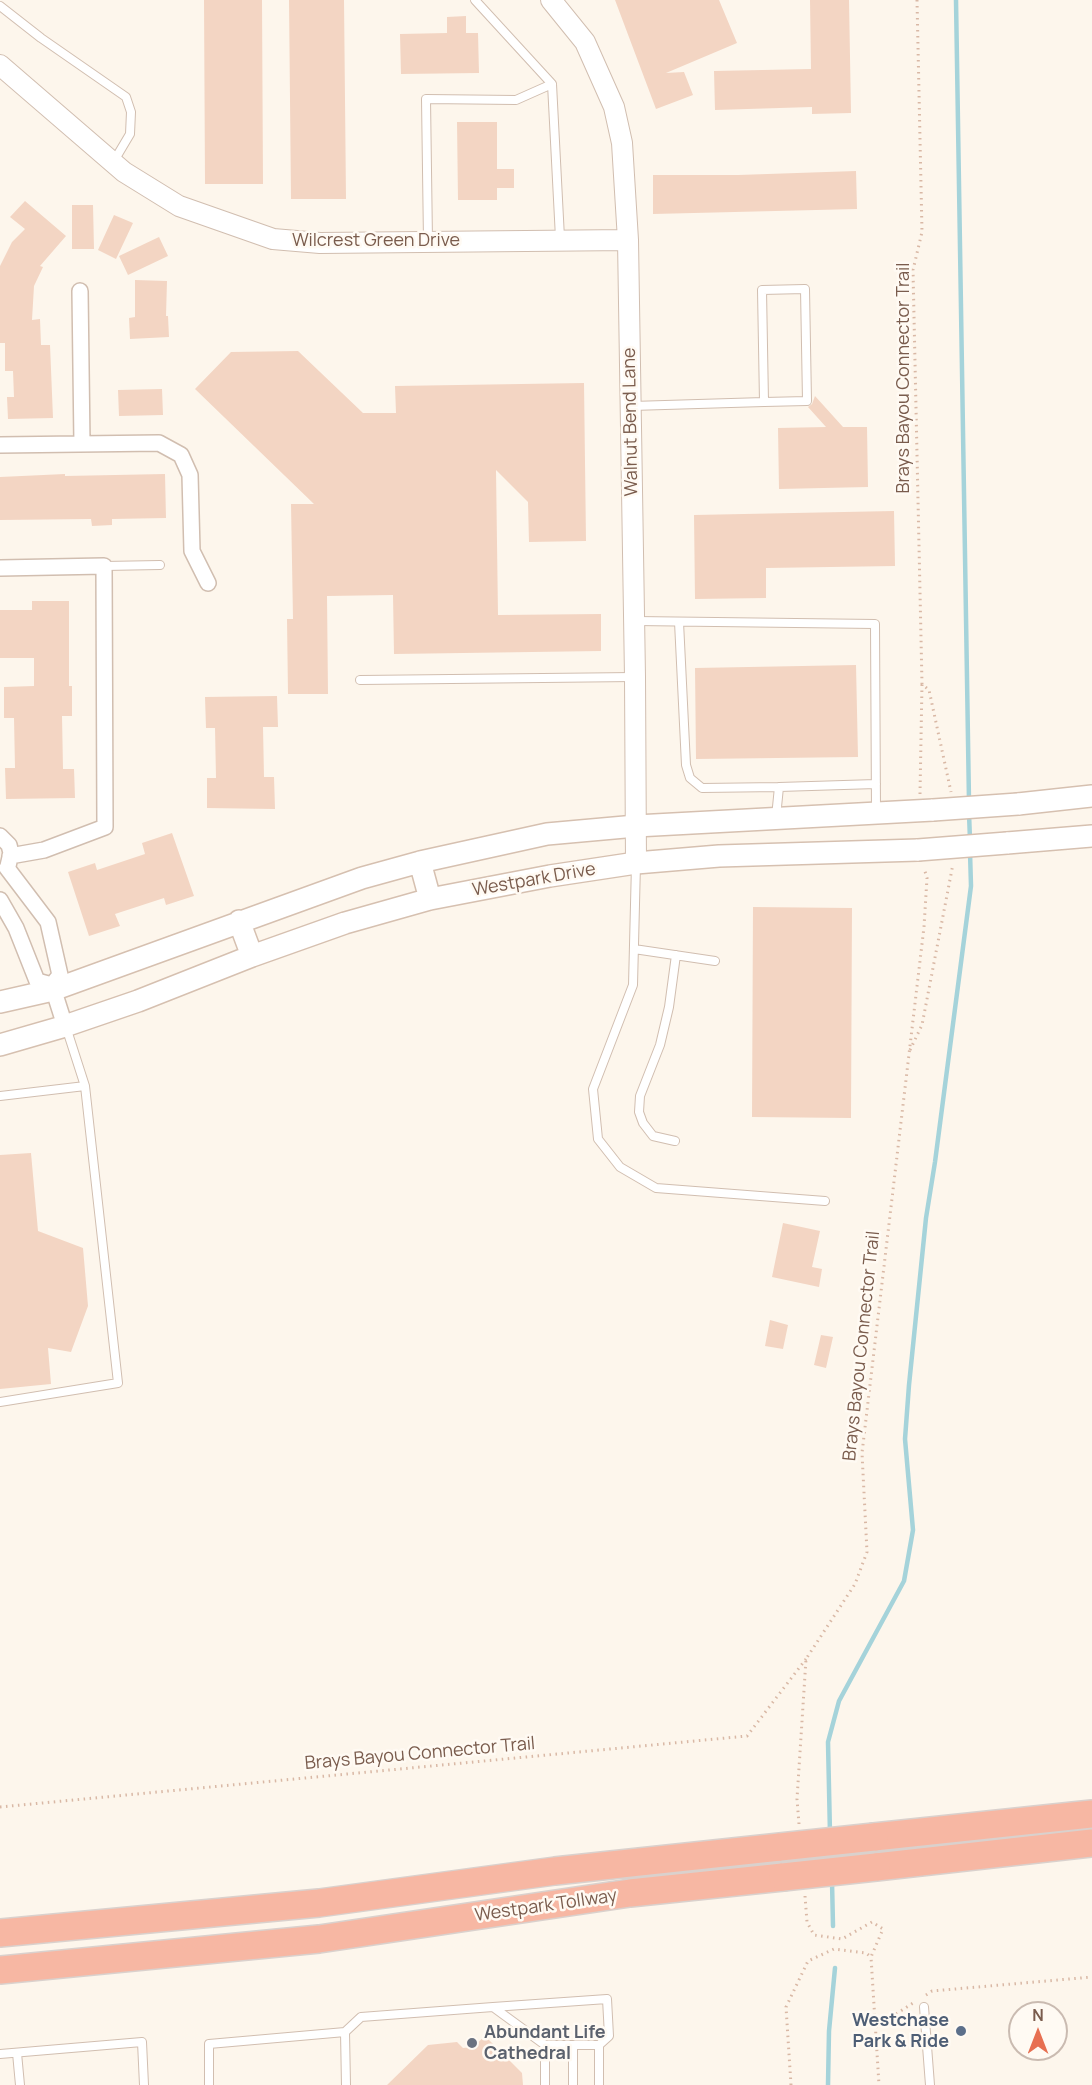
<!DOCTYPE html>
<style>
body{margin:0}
#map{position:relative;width:1092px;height:2085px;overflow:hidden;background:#fdf6ec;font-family:Manrope,sans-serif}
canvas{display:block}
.north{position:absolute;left:1008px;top:2001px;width:60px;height:60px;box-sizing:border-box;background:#fffaf3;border:2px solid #cabbb1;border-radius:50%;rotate:0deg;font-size:16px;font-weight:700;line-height:24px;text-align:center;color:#7a5c4d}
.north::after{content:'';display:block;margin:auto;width:21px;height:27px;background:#e76f51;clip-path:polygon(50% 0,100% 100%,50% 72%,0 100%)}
</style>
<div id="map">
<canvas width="1092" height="2085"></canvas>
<div class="north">N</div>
</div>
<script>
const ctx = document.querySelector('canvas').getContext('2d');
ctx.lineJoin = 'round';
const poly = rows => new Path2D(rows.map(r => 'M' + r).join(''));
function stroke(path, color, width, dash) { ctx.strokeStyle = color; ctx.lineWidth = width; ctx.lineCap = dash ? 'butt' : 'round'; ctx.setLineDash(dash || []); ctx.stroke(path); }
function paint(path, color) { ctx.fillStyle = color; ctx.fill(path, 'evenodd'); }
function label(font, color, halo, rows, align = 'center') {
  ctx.font = font + ' Manrope,sans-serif'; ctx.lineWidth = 5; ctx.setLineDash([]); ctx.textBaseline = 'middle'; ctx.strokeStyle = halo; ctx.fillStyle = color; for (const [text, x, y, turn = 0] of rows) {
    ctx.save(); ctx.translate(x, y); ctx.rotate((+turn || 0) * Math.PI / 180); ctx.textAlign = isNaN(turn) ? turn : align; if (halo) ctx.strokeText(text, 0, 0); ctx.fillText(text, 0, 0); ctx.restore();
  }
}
stroke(poly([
 [956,0,969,801],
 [969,813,970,840],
 [830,1834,828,1742,839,1701,904,1581,913,1530,905,1439,909,1385,926,1218,935,1162,971,886,970,852],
 [832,1881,833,1926],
 [828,2085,829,2031,835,1968]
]), '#a5d3da', 4.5);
paint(poly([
 [204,0,262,0,263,184,205,184],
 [289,0,344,0,346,199,291,199],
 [615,0,719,0,737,43,666,73,684,72,693,95,656,109],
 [810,0,849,0,851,113,812,114,812,107,715,110,714,71,811,69],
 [466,16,466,33,478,33,479,73,401,74,400,34,447,33,447,17],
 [457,122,497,122,497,169,514,169,514,188,497,188,497,200,458,200],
 [856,171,857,209,653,214,653,175,738,175],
 [25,201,66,236,40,266,43,267,34,286,32,320,40,319,41,345,50,345,53,418,8,419,7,397,14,397,13,371,5,371,5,343,0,343,0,266,12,242,25,229,10,217],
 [72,205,93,205,94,249,72,249],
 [114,215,133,223,116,259,98,250],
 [159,237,168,256,128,275,119,256],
 [135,280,167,281,166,316,168,316,169,337,130,339,129,318,135,317],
 [298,351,363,413,396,413,395,386,584,383,586,541,529,542,528,502,496,470,498,615,601,614,601,651,394,654,393,595,327,596,328,694,288,694,287,619,293,619,291,504,314,504,195,389,231,352],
 [162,389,163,415,119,416,118,390],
 [815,396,843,427,867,427,868,487,779,489,778,428,826,427,808,407,812,404],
 [65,474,65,476,165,474,166,518,112,519,112,525,92,526,91,519,0,520,0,477],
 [894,511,895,566,766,568,766,598,695,599,694,515],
 [32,601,69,601,69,686,72,686,72,716,62,716,63,769,74,769,75,798,6,799,5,768,15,768,14,718,4,718,4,687,34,686,34,658,0,658,0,610,32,610],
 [856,665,858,757,696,759,695,668],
 [277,696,278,727,263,727,264,777,274,777,275,809,207,808,207,778,216,778,215,728,206,728,205,697],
 [172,833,194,896,166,905,164,898,115,914,120,926,89,936,68,872,95,863,97,870,145,854,142,843],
 [753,907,852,908,851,1118,752,1117],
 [31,1153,38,1231,83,1248,88,1306,71,1352,48,1348,51,1384,0,1389,0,1155],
 [783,1223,820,1231,812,1267,822,1269,819,1287,772,1277],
 [770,1320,788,1325,783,1349,765,1346],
 [821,1335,833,1337,826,1368,814,1365],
 [485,2036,522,2073,523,2085,387,2085,428,2045,457,2042,463,2048,473,2047]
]), '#f3d5c3');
const service = poly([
 [475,0,552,84,560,238],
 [0,6,41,38,126,97,131,112,130,134,114,161],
 [428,241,426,99,516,100,552,84],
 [632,406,764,402,807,401,805,289,762,290,764,402],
 [104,566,160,565],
 [636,621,875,624,876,811],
 [679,622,686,765,690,778,702,788,779,787],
 [360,680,634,677],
 [776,817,779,787,876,784],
 [636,864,633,985,593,1089,598,1139,620,1167,656,1188,825,1201],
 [634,949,715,961],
 [0,1096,85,1086,66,1027],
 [675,1141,653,1136,643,1123,639,1112,640,1096,660,1045,669,1007,676,955],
 [0,1402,118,1383,85,1086],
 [493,2007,607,1999,609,2036,599,2045],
 [924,2007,930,2085],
 [345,2032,346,2085],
 [545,2045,545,2085],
 [573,2045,573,2085],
 [17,2053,20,2085],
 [0,2054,142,2042,144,2085],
 [209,2085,209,2044,345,2032,361,2017,493,2007,545,2045,599,2045,599,2085]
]);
const minor = poly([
 [80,291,82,444],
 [0,445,159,443,181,455,190,475,192,551,208,583],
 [0,568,104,566,105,827,44,850,10,856],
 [0,836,9,845,11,853,8,866],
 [7,868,48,922,60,975,52,985],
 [0,900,16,928,37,981,52,985],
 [52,985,65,1026]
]);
const tertiary = poly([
 [551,0,585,42,614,107,622,143,628,240,635,677,636,863],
 [0,65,124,172,179,206,273,239,320,243,628,240]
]);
const secondary = poly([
 [1018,804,1092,796],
 [1007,843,1092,836],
 [420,862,430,899],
 [239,921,252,956],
 [0,1002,53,990,362,878,420,862,547,834,636,826,933,810],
 [0,1045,62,1027,138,1001,252,956,345,923,430,899,550,876,636,863,719,856,918,850]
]);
const motorway = poly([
 [874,1837,1092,1814],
 [876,1867,1092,1843],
 [0,1933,319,1903,555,1871,780,1847],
 [0,1970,319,1939,630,1893,783,1877]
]);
stroke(service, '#d1beb0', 10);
stroke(minor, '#d1beb0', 18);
stroke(tertiary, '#d1beb0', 22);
stroke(secondary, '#d6c0b0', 24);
stroke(motorway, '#dad1cd', 30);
stroke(poly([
 [917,0,922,232,913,270,922,684,929,690,951,792],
 [920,794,922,684],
 [910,1050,922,1025,953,864],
 [0,1807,747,1736,806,1659],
 [799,1824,797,1799,806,1659,855,1584,867,1552,862,1453,924,927,927,878,924,868],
 [805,1896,807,1922,814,1935,842,1939,872,1922,883,1929,871,1957,879,2085],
 [926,1995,932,1991,1092,1977],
 [876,2027,913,2003],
 [791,2085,786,2007,808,1961,834,1949,866,1953,871,1957]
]), '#d9b8a5', 3, [1.5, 4.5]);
stroke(service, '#fff', 8);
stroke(minor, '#fff', 15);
stroke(tertiary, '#fff', 20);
stroke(secondary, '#fff', 21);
stroke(motorway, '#f7b7a3', 27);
const secondaryBridge = poly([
 [933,810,1018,804],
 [918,850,1007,843]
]);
const motorwayBridge = poly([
 [780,1847,874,1837],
 [783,1877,876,1867]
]);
stroke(secondaryBridge, '#d6c0b0', 24, []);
stroke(motorwayBridge, '#dad1cd', 30, []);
stroke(secondaryBridge, '#fff', 21);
stroke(motorwayBridge, '#f7b7a3', 27);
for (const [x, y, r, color] of [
 [961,2031,6,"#5c6f8a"],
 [472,2043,6,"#6b7280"]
]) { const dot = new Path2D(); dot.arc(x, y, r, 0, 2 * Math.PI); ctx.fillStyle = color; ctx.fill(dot); stroke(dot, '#fffaf3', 2); }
label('18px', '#7a5c4d', '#fffaf3', [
 ["Wilcrest Green Drive",376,241],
 ["Brays Bayou Connector Trail",904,378,-90],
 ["Walnut Bend Lane",631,422,-91],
 ["Westpark Drive",534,880,-10],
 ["Brays Bayou Connector Trail",862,1346,-84],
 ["Brays Bayou Connector Trail",420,1754,-5],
 ["Westpark Tollway",546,1906,-8]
]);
label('bold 18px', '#4e5e75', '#fffaf3', [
 ["Westchase",949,2021],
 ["Park & Ride",949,2042]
], 'right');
label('bold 18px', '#5b616d', '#fffaf3', [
 ["Abundant Life",484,2033],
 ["Cathedral",484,2054]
], 'left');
</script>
